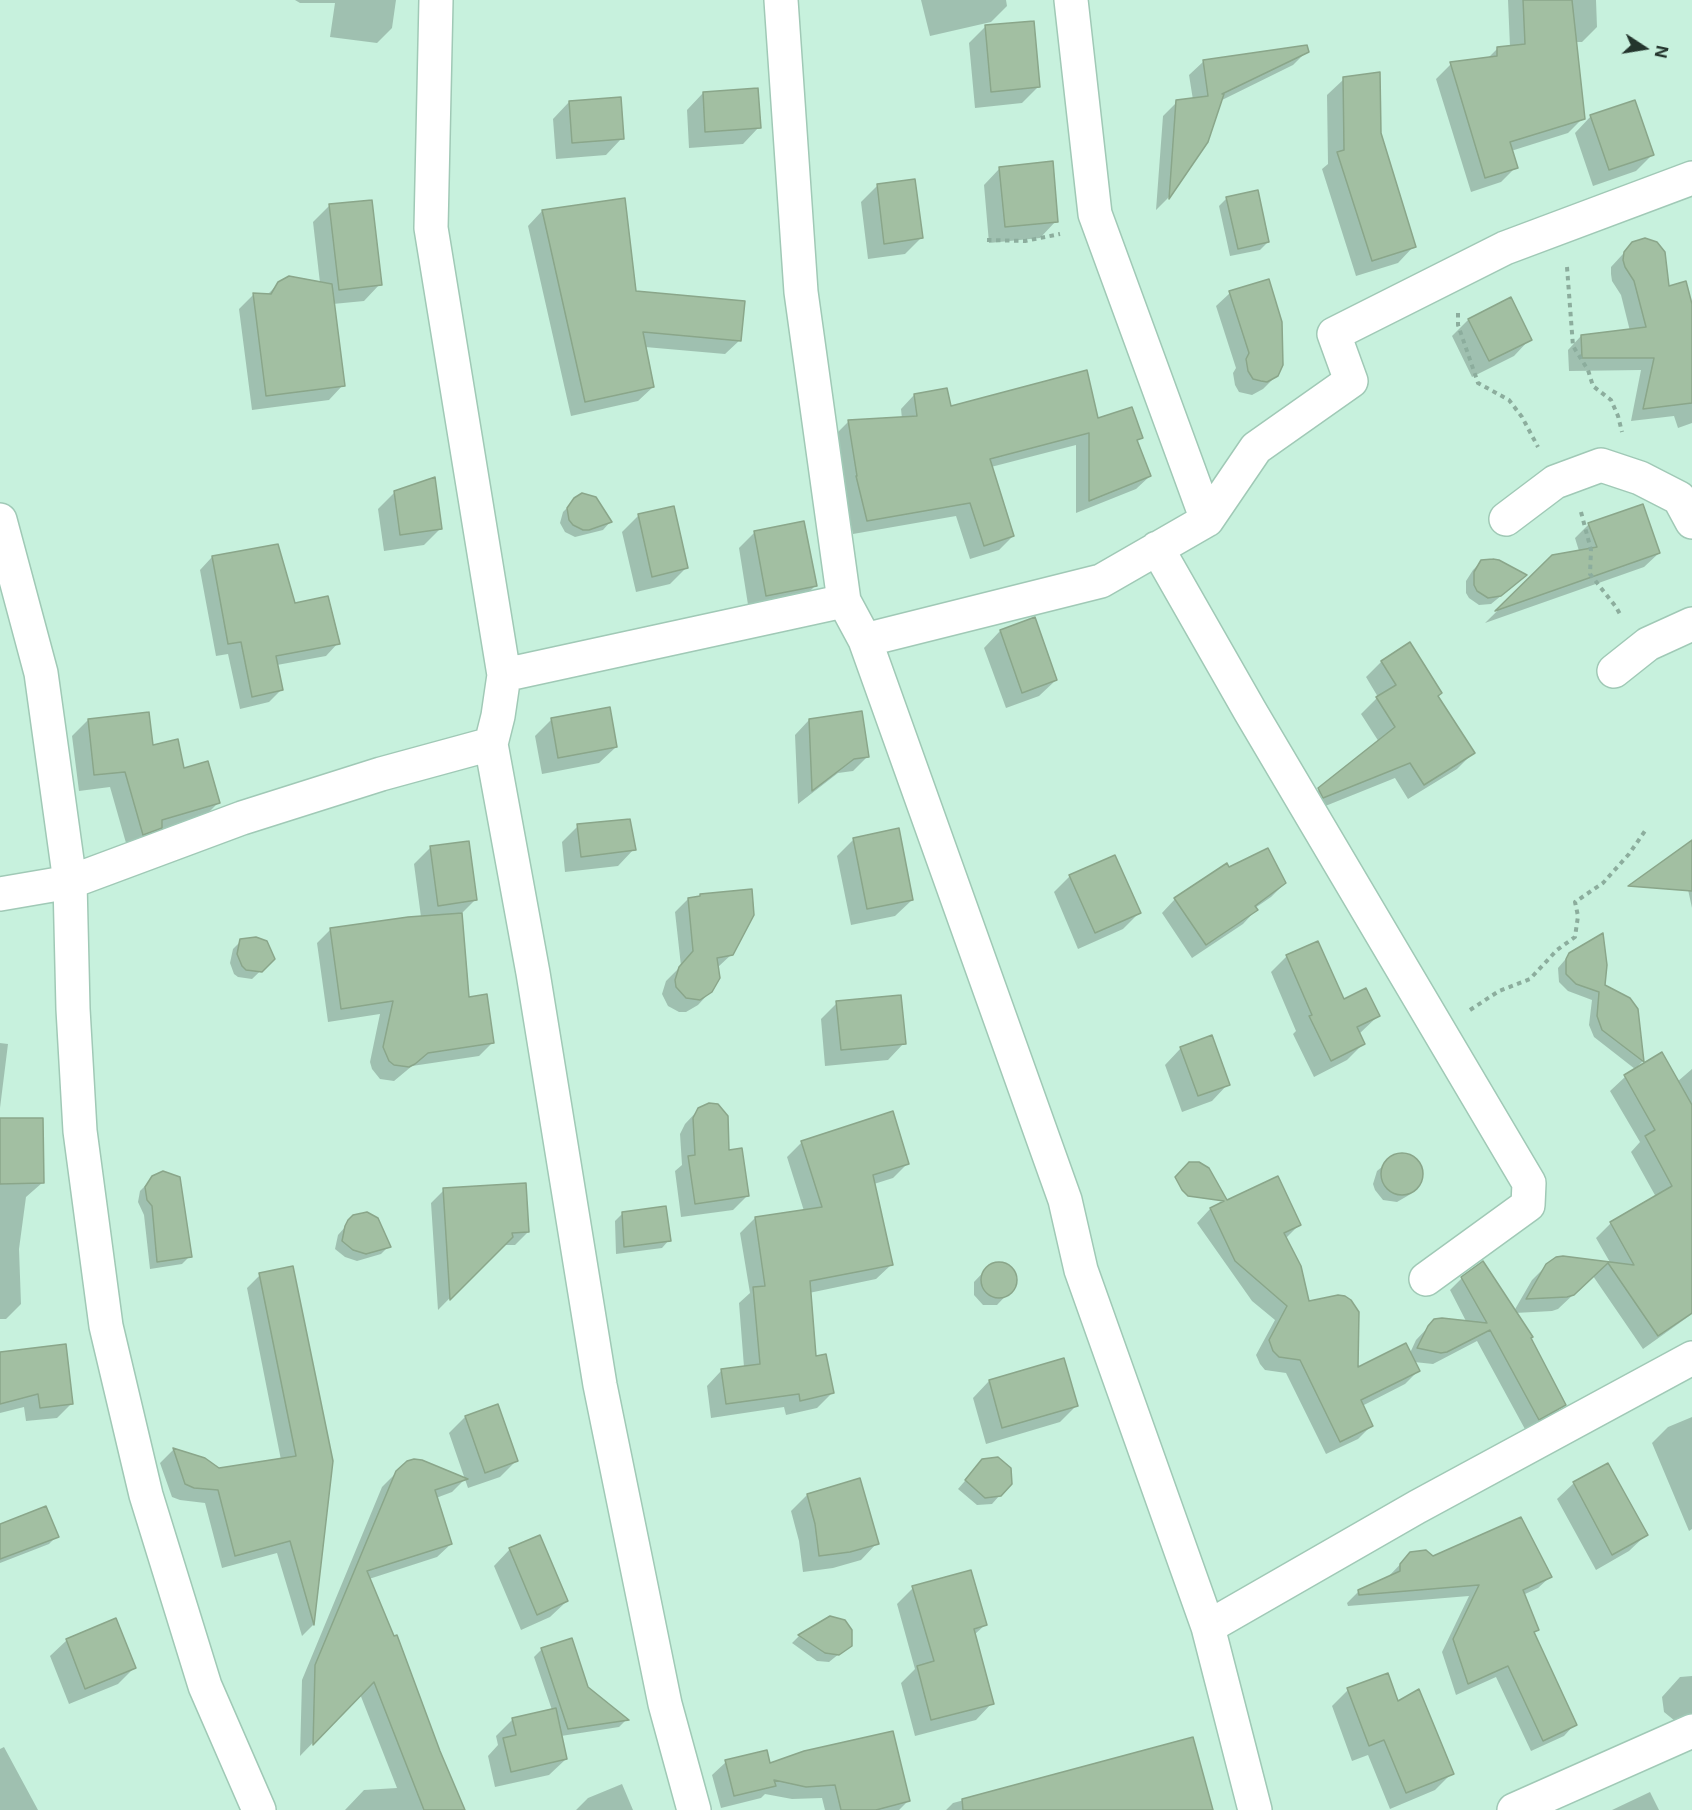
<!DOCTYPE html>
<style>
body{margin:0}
#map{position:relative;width:1692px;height:1810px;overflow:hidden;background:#c7f1dd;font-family:Inter,sans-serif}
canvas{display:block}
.north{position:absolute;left:1614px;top:18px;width:60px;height:60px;-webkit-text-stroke:4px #c7f1dd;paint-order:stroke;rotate:102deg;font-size:16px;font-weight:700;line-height:24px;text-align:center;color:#24352d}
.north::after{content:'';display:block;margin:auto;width:21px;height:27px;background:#24352d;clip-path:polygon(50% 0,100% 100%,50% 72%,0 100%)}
</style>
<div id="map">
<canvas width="1692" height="1810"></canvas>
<div class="north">N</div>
</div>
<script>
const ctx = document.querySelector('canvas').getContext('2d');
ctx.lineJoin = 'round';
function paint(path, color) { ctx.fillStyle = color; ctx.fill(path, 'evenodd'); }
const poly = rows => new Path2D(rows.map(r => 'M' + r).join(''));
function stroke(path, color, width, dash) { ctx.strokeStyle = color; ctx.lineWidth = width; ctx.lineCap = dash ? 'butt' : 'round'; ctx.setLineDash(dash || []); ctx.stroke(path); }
paint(poly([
 [295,0,396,0,392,28,377,43,330,37,335,3,300,3],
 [921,0,1006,0,1007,6,991,22,930,36],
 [1508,0,1596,0,1597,27,1582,42,1575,42,1583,118,1568,133,1511,151,1516,167,1501,182,1471,192,1436,79,1451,64,1487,59,1497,49,1510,47],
 [985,27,1039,86,1022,103,975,108,969,43],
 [1307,51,1293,65,1220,101,1206,141,1168,198,1156,210,1163,116,1177,102,1193,100,1189,75,1204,61],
 [1344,79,1379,133,1414,246,1398,263,1356,276,1322,169,1328,164,1327,95],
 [703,93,759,127,743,144,689,148,687,110],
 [569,102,622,138,606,155,556,159,553,119],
 [1591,116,1652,155,1636,171,1593,186,1575,133],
 [1000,168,1056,221,1040,238,989,243,984,185],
 [877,186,921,238,905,254,868,259,861,202],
 [1227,198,1268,242,1260,250,1230,256,1219,206],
 [623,200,635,292,740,340,725,354,645,347,653,387,638,401,571,416,528,226,542,211],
 [329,206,380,284,364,301,333,304,343,385,329,400,252,410,239,309,253,295,267,295,279,283,320,283,313,222],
 [1633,243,1667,288,1692,310,1692,423,1678,428,1674,416,1631,421,1641,370,1569,371,1568,350,1581,336,1630,331,1621,295,1612,281,1611,274,1611,267],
 [1230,293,1277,375,1263,389,1252,395,1239,392,1235,385,1233,373,1236,368,1216,306],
 [1510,299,1530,339,1514,356,1472,377,1452,336,1468,320],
 [914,395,949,408,1141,438,1136,442,1150,476,1136,489,1076,513,1076,445,991,467,1013,536,999,550,970,559,956,516,853,534,843,491,835,435,848,422,902,419,901,409],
 [394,493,440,529,424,545,384,551,378,509],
 [571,504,610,522,603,530,575,537,565,532,560,523,563,512],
 [673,508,686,568,670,584,636,592,622,532,638,516],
 [1589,524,1659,553,1644,567,1485,623,1553,556,1579,551,1575,538],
 [755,532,815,586,799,602,749,611,739,548],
 [212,557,294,604,338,643,326,656,277,665,282,689,269,702,240,709,228,654,216,656,200,570],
 [1481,562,1517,583,1491,604,1479,605,1469,598,1466,593,1466,581,1473,570],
 [1034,619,1056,680,1039,696,1006,708,984,648,1000,631],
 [1410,644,1437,696,1473,753,1457,769,1408,799,1395,778,1308,813,1303,805,1319,790,1379,742,1361,714,1378,697,1366,677,1381,662],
 [552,719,616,747,599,763,542,774,535,736],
 [88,720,183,770,219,802,203,818,155,833,145,843,128,850,110,787,79,791,72,736],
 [809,720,867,757,853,771,838,773,798,804,795,735],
 [578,826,634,849,618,866,565,872,562,842],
 [854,839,912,900,895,916,851,925,837,856],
 [431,847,475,900,461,914,468,999,493,1042,479,1056,412,1066,394,1081,380,1079,372,1069,370,1062,380,1014,328,1022,317,943,331,929,421,917,414,864],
 [1228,868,1285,883,1271,897,1255,908,1256,910,1243,924,1192,958,1162,913,1175,899],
 [1070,876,1139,913,1123,929,1078,949,1054,892],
 [1692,880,1692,908,1687,885],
 [699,898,732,954,718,967,711,991,698,1005,686,1012,679,1012,668,1006,662,994,666,981,681,966,675,912,688,899],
 [241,941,274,958,252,979,238,977,234,974,230,963,233,949],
 [1570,954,1603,985,1636,1010,1643,1061,1635,1069,1594,1037,1589,1025,1592,1000,1568,991,1559,982,1558,968],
 [1287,956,1343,1001,1378,1016,1359,1034,1364,1043,1347,1060,1314,1077,1293,1034,1296,1031,1271,972],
 [837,1003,904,1043,888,1060,825,1066,821,1019],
 [0,1043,8,1044,0,1108],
 [1181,1048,1228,1084,1212,1101,1182,1112,1165,1065],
 [1661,1055,1677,1082,1692,1069,1692,1314,1643,1349,1593,1276,1558,1309,1552,1311,1515,1313,1564,1405,1551,1417,1526,1431,1477,1341,1433,1364,1414,1362,1418,1371,1405,1384,1362,1406,1372,1425,1358,1439,1326,1454,1286,1373,1265,1370,1260,1364,1256,1355,1275,1320,1252,1301,1197,1223,1210,1209,1278,1178,1299,1225,1285,1239,1307,1303,1356,1369,1410,1353,1416,1340,1434,1321,1467,1323,1450,1290,1462,1278,1514,1311,1532,1280,1547,1265,1563,1257,1611,1264,1596,1238,1611,1223,1656,1197,1631,1152,1640,1142,1610,1091,1625,1077],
 [699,1109,728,1152,747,1196,733,1210,681,1217,675,1171,682,1165,680,1134,685,1124],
 [0,1120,42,1183,26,1197,19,1249,21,1304,6,1319,0,1319],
 [802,1142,908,1163,893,1178,874,1184,891,1265,876,1279,809,1293,815,1358,832,1393,817,1408,786,1415,784,1407,711,1418,707,1386,721,1371,744,1367,739,1303,750,1293,740,1233,755,1218,804,1211,787,1157],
 [1396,1155,1408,1155,1413,1158,1420,1168,1420,1180,1417,1186,1409,1195,1397,1202,1383,1200,1375,1190,1373,1184,1377,1171],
 [157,1174,190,1256,182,1264,150,1269,144,1215,138,1202,140,1191],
 [444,1190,528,1232,515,1245,502,1245,438,1310,431,1203],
 [623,1213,669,1240,662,1248,616,1254,615,1221],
 [354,1217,389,1246,381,1254,357,1261,345,1257,335,1249,338,1235],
 [992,1263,1005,1263,1015,1273,1015,1286,997,1305,983,1305,974,1295,974,1282],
 [260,1275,331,1461,314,1624,302,1636,277,1553,222,1568,205,1503,180,1500,172,1497,160,1463,173,1450,204,1459,218,1470,281,1460,247,1288],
 [0,1359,72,1403,57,1418,26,1421,24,1407,0,1413],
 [989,1381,1076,1406,1060,1422,986,1444,973,1398],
 [465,1417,517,1460,500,1477,468,1488,449,1433],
 [1692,1417,1692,1529,1689,1531,1652,1443,1668,1427],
 [983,1460,1000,1495,992,1504,977,1505,958,1489],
 [407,1462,465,1479,452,1492,436,1498,451,1544,437,1557,369,1579,463,1810,345,1810,364,1790,397,1788,360,1694,300,1756,302,1680,382,1487],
 [1574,1483,1646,1535,1629,1551,1596,1570,1557,1499],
 [807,1495,877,1543,861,1560,833,1568,803,1572,799,1541,791,1511],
 [0,1525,57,1536,49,1544,0,1563],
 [510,1549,567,1601,550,1617,521,1630,494,1566],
 [1411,1553,1550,1577,1538,1588,1523,1595,1537,1630,1533,1634,1575,1724,1564,1736,1531,1751,1496,1677,1456,1695,1442,1652,1469,1596,1348,1606,1347,1603,1359,1591,1388,1577],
 [913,1588,985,1625,974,1635,992,1703,976,1720,915,1736,901,1683,915,1669,897,1604],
 [830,1618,850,1645,829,1662,817,1661,792,1643,799,1636],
 [67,1640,134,1668,118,1684,69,1704,50,1656],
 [542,1649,626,1720,619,1727,561,1736,566,1759,549,1775,495,1787,488,1756,498,1745,496,1736,513,1719,552,1710,534,1657],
 [1692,1676,1692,1718,1675,1721,1664,1712,1662,1697,1680,1677],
 [1348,1690,1397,1703,1452,1773,1435,1790,1390,1809,1368,1755,1352,1761,1332,1706],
 [1192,1739,1211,1810,946,1810,953,1803],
 [4,1747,38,1810,0,1810,0,1749],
 [726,1762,769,1765,908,1801,899,1810,825,1810,822,1798,792,1799,765,1794,761,1798,721,1808,712,1775],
 [622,1784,633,1810,576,1810,588,1798],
 [1650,1792,1659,1810,1612,1810]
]), '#0003');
const building = poly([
 [1523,0,1572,0,1585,119,1510,142,1518,168,1485,178,1450,62,1497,56,1497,47,1525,44,1523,0],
 [1034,21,1040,87,991,92,985,25,1034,21],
 [1307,45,1309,52,1222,94,1224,94,1208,142,1169,199,1176,100,1208,96,1203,60,1307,45],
 [1380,72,1381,133,1416,247,1372,261,1337,152,1344,150,1343,77,1380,72],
 [758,88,761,128,705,132,703,92,758,88],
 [621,97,624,139,572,143,569,101,621,97],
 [1635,100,1654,155,1609,170,1590,115,1635,100],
 [1053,161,1058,222,1005,227,999,167,1053,161],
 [915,179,923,238,884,244,877,184,915,179],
 [1258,190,1269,242,1238,249,1226,197,1258,190],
 [625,198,636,291,745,301,741,341,643,332,654,387,585,402,542,210,625,198],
 [372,200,382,285,339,290,329,204,372,200],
 [1645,238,1657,242,1665,252,1669,286,1686,281,1692,304,1692,403,1643,409,1654,358,1582,358,1581,335,1646,327,1634,281,1625,267,1623,260,1624,252,1632,242,1645,238],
 [289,276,332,284,345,386,266,396,253,293,271,294,278,282,289,276],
 [1269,279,1282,322,1283,365,1278,376,1267,382,1261,381,1253,379,1248,371,1246,359,1249,353,1229,291,1269,279],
 [1511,297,1532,340,1489,361,1468,319,1511,297],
 [1087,370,1098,418,1132,407,1143,438,1137,440,1151,476,1089,501,1089,433,990,459,1014,536,984,546,970,503,867,521,856,476,857,476,848,420,917,416,914,394,947,388,951,406,1087,370],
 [435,477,442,529,400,535,394,491,435,477],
 [582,493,596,497,612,522,589,530,583,530,573,525,569,520,567,508,574,498,582,493],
 [1643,504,1660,553,1495,611,1552,555,1597,547,1588,523,1643,504],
 [674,506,688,568,652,577,638,514,674,506],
 [804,521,817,586,766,596,754,531,804,521],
 [278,544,295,603,328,596,340,644,276,656,283,690,252,697,241,642,228,644,212,556,278,544],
 [1493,559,1499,560,1527,575,1501,596,1488,598,1477,591,1474,585,1474,572,1481,560,1493,559],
 [1035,617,1057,680,1022,693,1000,630,1035,617],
 [1410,642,1442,693,1438,696,1475,753,1424,785,1410,763,1323,798,1318,788,1395,727,1376,697,1396,685,1381,661,1410,642],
 [610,707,617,747,558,758,551,718,610,707],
 [862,711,869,757,854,759,812,791,809,719,862,711],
 [149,712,153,745,178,739,184,768,208,761,220,803,162,820,162,828,143,835,125,772,94,775,88,719,149,712],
 [630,819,636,850,581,857,577,824,630,819],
 [899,828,913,900,867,909,853,838,899,828],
 [1692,840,1692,891,1628,886,1692,840],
 [469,841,477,900,438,906,430,846,469,841],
 [1268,848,1286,883,1255,906,1258,910,1206,945,1174,898,1227,863,1229,867,1268,848],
 [1115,855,1141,913,1095,933,1069,875,1115,855],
 [752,889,754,915,733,955,717,958,720,978,712,992,700,1000,686,998,676,987,675,980,679,967,693,951,688,898,700,896,700,894,752,889],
 [462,913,469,997,487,994,494,1043,428,1053,415,1064,409,1067,394,1065,389,1061,383,1047,393,1001,341,1009,330,928,408,917,462,913],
 [1603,933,1607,965,1605,985,1630,998,1638,1009,1644,1062,1602,1030,1597,1016,1599,992,1576,984,1566,974,1566,959,1569,953,1603,933],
 [256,937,267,941,275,959,262,972,246,970,242,966,237,954,240,939,256,937],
 [1318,941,1344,999,1366,988,1380,1016,1357,1027,1365,1044,1331,1061,1309,1016,1312,1015,1286,955,1318,941],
 [901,995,906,1044,841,1050,836,1001,901,995],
 [1212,1035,1230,1085,1198,1096,1180,1047,1212,1035],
 [1662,1052,1692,1105,1692,1313,1658,1336,1608,1263,1574,1295,1567,1297,1526,1299,1546,1264,1556,1257,1563,1256,1634,1265,1610,1222,1672,1186,1645,1136,1655,1130,1624,1075,1662,1052],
 [709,1103,718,1104,728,1116,729,1150,742,1148,749,1196,695,1204,688,1156,695,1155,693,1118,698,1108,709,1103],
 [893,1111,909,1164,873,1175,893,1265,810,1281,816,1356,826,1354,834,1393,800,1401,799,1394,726,1404,721,1369,760,1364,753,1287,765,1286,755,1217,822,1207,801,1141,893,1111],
 [0,1118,43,1118,44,1183,0,1184,0,1118],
 '1381 1174a21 21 0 1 1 42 0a21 21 0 1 1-42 0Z',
 [1189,1162,1199,1162,1209,1168,1227,1200,1278,1176,1301,1225,1284,1233,1301,1266,1309,1301,1338,1295,1345,1296,1351,1300,1359,1312,1358,1367,1406,1343,1420,1371,1361,1400,1373,1426,1340,1442,1300,1360,1279,1357,1273,1351,1269,1340,1287,1306,1235,1261,1210,1208,1224,1201,1188,1196,1182,1190,1175,1177,1189,1162],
 [163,1171,180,1177,192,1257,157,1262,152,1206,147,1200,145,1187,152,1176,163,1171],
 [526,1183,529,1232,512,1233,513,1237,450,1300,443,1188,526,1183],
 [666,1206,671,1241,624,1247,622,1212,666,1206],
 [367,1212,378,1218,391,1247,366,1254,353,1250,342,1241,345,1226,348,1220,353,1215,367,1212],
 [1483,1261,1533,1337,1531,1338,1566,1405,1539,1420,1490,1330,1447,1352,1441,1353,1417,1348,1428,1326,1434,1319,1442,1318,1487,1323,1461,1277,1483,1261],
 '981 1280a18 18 0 1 1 36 0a18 18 0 1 1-36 0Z',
 [293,1266,333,1461,314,1625,290,1541,235,1556,218,1490,194,1488,185,1484,173,1448,205,1458,219,1468,296,1456,259,1273,293,1266],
 [66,1344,73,1404,40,1408,38,1394,0,1404,0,1352,66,1344],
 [1064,1358,1078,1406,1002,1428,989,1380,1064,1358],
 [498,1404,518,1461,485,1473,465,1416,498,1404],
 [998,1457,1011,1468,1012,1484,1001,1496,985,1498,965,1480,982,1459,998,1457],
 [414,1459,422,1460,468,1479,435,1490,452,1544,367,1571,394,1636,397,1635,440,1751,465,1810,424,1810,374,1682,313,1745,315,1665,396,1471,407,1461,414,1459],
 [1608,1463,1648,1535,1612,1555,1573,1482,1608,1463],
 [860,1478,879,1544,850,1552,819,1556,815,1524,807,1494,860,1478],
 [46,1506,59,1537,0,1559,0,1524,46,1506],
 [1521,1517,1552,1577,1523,1590,1539,1630,1534,1632,1577,1725,1543,1741,1508,1666,1468,1684,1453,1639,1479,1585,1359,1595,1358,1590,1400,1571,1400,1564,1410,1552,1426,1550,1433,1556,1521,1517],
 [540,1535,568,1601,537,1615,509,1548,540,1535],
 [971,1570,987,1625,974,1629,994,1704,931,1720,917,1666,934,1661,912,1586,971,1570],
 [830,1616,845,1620,852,1630,852,1646,839,1655,825,1653,798,1635,830,1616],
 [116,1618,136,1668,85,1689,66,1639,116,1618],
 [572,1638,588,1687,629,1720,568,1729,541,1648,572,1638],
 [1388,1673,1398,1701,1419,1689,1454,1774,1406,1793,1384,1740,1369,1746,1347,1688,1388,1673],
 [556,1708,567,1759,511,1772,503,1738,516,1735,512,1718,556,1708],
 [893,1731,910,1801,876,1810,841,1810,835,1785,806,1787,774,1780,776,1786,734,1796,725,1760,767,1750,770,1763,804,1751,893,1731],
 [1193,1737,1213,1810,963,1810,962,1799,1193,1737]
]);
paint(building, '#a2bfa2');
stroke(building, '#8aa68a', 1.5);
const street = poly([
 [436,0,431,228,504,675],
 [781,0,801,292,844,601],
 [1071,0,1095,214,1207,520],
 [1506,519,1555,482,1601,465,1640,478,1679,498,1692,522],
 [0,520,41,673,70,882,73,1009,80,1131,106,1326,146,1495,205,1686,259,1810],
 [1157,548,1250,711,1529,1183,1528,1205,1426,1279],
 [865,640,1065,1200,1081,1270,1208,1627,1255,1810],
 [1614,671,1648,644,1692,624],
 [491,744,533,973,600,1385,665,1704,694,1810],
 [0,894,70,882,242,818,381,774,491,744,498,716,504,675,844,601,865,640,1101,581,1207,520,1256,448,1351,381,1334,334,1505,248,1692,178],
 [1208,1627,1417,1507,1692,1358],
 [1514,1810,1692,1731]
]);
stroke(street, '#a0c9b6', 36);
stroke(poly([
 [987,240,1025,241,1060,234],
 [1567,267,1573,346,1588,370,1593,386,1611,400,1618,416,1622,432],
 [1458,313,1458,325,1478,383,1509,400,1522,417,1538,447],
 [1581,512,1591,550,1590,574,1616,607,1621,616],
 [1470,1010,1499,991,1530,979,1557,950,1575,937,1578,916,1575,902,1603,883,1629,854,1645,831]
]), '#8cad9d', 4, [4.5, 4.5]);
stroke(street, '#fff', 33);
</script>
